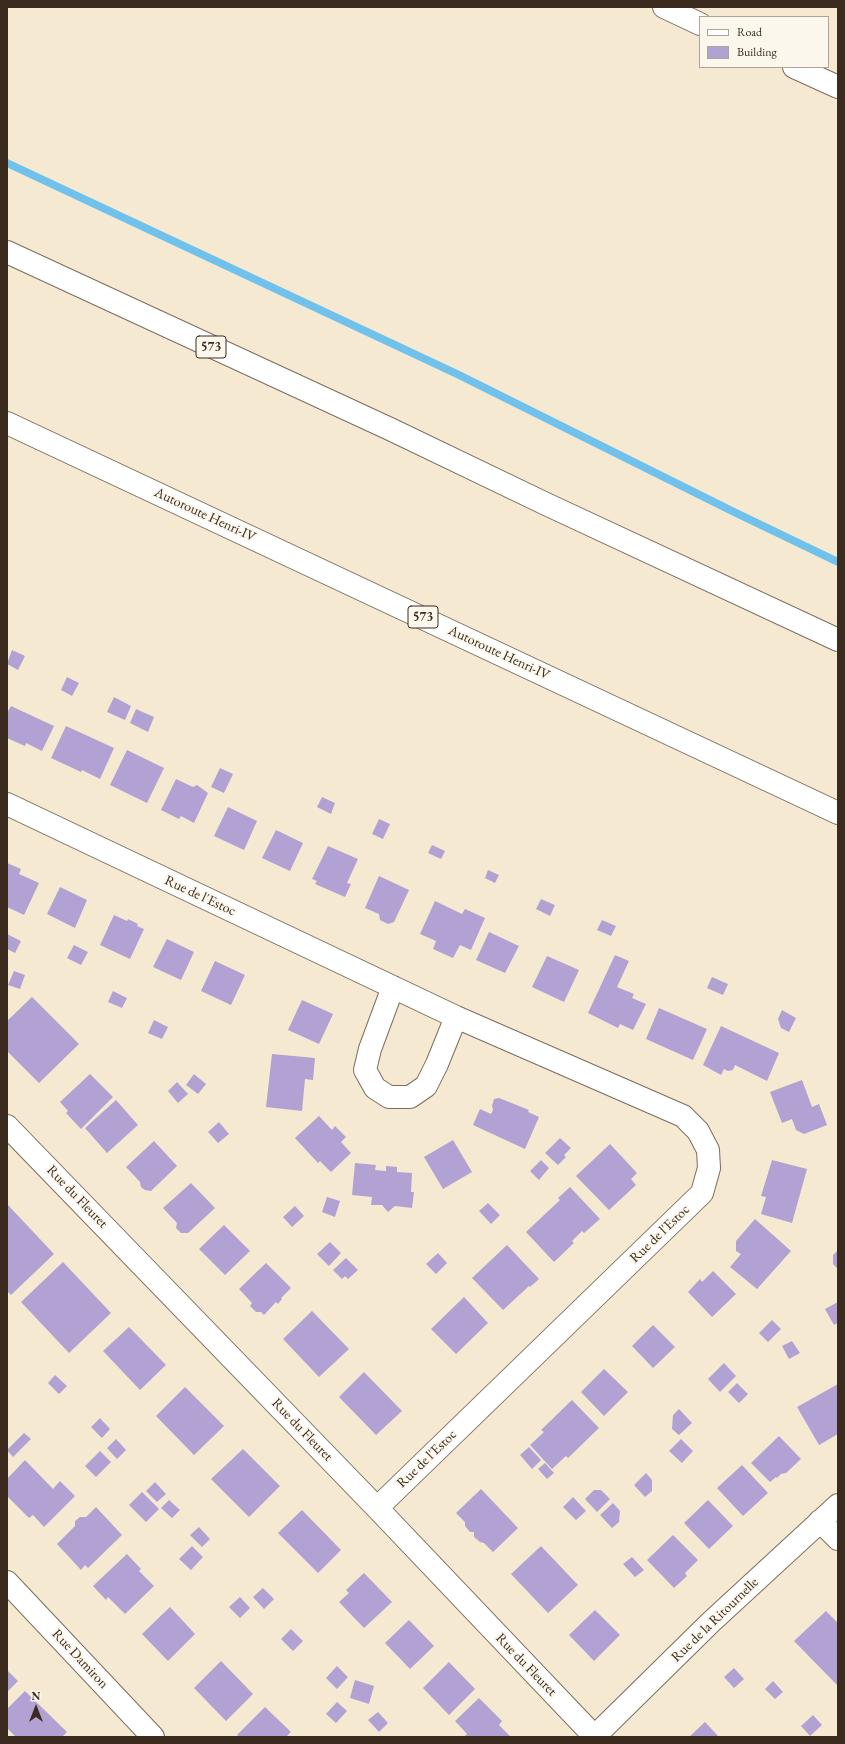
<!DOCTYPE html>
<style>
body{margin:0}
#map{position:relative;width:845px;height:1744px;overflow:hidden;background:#f5e9d2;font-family:"EB Garamond",serif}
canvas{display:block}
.frame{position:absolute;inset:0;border:8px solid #3b2a1e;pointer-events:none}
.legend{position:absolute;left:699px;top:16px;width:130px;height:52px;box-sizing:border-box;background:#fbf7ec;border:1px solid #aea59a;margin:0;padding:5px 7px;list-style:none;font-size:12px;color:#3b2a1e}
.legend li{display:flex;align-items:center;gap:8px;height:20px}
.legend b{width:20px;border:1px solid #aea59a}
.north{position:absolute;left:16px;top:1688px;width:40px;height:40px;-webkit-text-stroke:3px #fbf7ec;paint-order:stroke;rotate:0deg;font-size:11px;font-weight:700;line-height:16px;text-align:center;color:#3b2a1e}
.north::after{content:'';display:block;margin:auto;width:14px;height:18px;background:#3b2a1e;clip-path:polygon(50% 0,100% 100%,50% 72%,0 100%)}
</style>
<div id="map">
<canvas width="845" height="1744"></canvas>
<div class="frame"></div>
<ul class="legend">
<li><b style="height:5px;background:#fff"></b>Road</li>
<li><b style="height:11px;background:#b1a2d3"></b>Building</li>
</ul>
<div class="north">N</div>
</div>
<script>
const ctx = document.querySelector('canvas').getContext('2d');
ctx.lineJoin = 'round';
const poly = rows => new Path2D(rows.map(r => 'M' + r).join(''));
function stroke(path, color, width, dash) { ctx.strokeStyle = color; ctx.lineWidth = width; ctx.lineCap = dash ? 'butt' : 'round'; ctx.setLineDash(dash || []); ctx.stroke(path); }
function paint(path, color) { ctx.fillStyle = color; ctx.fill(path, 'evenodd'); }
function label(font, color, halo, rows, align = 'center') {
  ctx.font = font + ' "EB Garamond",serif'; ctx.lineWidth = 4; ctx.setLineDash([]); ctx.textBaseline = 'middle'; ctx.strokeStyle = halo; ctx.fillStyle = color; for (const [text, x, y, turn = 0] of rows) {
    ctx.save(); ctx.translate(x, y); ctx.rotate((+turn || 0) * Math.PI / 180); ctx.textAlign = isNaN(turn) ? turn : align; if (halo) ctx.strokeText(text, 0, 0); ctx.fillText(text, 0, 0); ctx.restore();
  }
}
stroke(poly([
 [7,163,457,374,732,511,838,562]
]), '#70c1ec', 8);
paint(poly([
 [12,650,25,656,18,670,7,664],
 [67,677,79,683,72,696,61,690],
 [114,697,131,706,125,720,107,712],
 [11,706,54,726,42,751,26,743,25,746,7,738,7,713],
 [136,709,154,717,148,732,130,723],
 [66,726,114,748,100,779,82,770,81,772,51,758],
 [127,750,164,768,147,803,110,785],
 [220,768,233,774,224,793,211,787],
 [176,779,193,787,197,785,208,793,194,823,181,816,179,819,161,810],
 [322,797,335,803,331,814,317,807],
 [228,807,257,821,244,850,214,836],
 [379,819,390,824,383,839,372,834],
 [276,830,303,843,290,871,262,858],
 [432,845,445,851,441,859,428,853],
 [328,846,358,859,347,883,351,884,345,897,315,884,317,881,312,879],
 [7,863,21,869,19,874,39,883,24,915,7,907],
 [488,870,499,875,495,883,485,878],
 [379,876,409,890,394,922,388,924,380,920,379,914,365,908],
 [60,887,87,900,75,928,47,914],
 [541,899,555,905,550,916,536,909],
 [435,901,462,914,465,909,485,918,471,950,460,945,453,958,433,949,436,941,420,934],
 [114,915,127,921,128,919,138,924,137,926,144,929,130,959,100,945],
 [602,920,616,926,611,936,597,930],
 [489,932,519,946,505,973,476,960],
 [7,934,21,941,15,953,7,949],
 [167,939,194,952,181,980,153,967],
 [74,945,88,952,81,965,67,958],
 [615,955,629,961,617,987,634,994,632,998,646,1004,633,1030,620,1024,618,1028,588,1013],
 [547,956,579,970,564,1002,532,987],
 [215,961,245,975,231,1005,201,991],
 [14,971,25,975,20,989,8,985],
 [712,977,728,984,723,995,707,988],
 [113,991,127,998,122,1008,108,1002],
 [32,997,79,1044,39,1083,7,1051,7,1021],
 [302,1000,333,1014,319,1044,288,1030],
 [659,1008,707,1029,693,1060,646,1039],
 [782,1010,796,1018,789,1032,781,1028,778,1019],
 [154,1020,168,1027,162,1039,148,1033],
 [721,1026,779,1053,767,1081,735,1065,733,1070,728,1071,724,1069,721,1075,703,1065],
 [272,1054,315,1058,313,1080,305,1079,302,1111,266,1107],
 [90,1074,113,1097,81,1129,66,1113,68,1111,60,1102],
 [194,1074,206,1084,198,1094,186,1085],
 [802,1080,812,1107,819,1104,827,1125,804,1134,796,1130,792,1119,782,1123,770,1092],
 [177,1082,188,1094,178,1103,168,1091],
 [499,1098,529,1110,528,1112,539,1117,525,1149,473,1125,480,1109,491,1114,493,1110,492,1106,494,1099],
 [116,1100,138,1125,107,1153,85,1128],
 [319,1116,332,1130,335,1126,346,1137,341,1142,351,1153,331,1172,320,1161,318,1163,295,1138],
 [219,1122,229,1134,218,1143,208,1132],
 [560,1138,571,1148,564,1155,566,1157,558,1165,545,1153],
 [453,1140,472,1172,443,1189,424,1157],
 [154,1141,177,1166,151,1191,145,1190,141,1187,140,1182,126,1167],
 [610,1144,637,1173,631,1179,636,1185,609,1210,576,1176],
 [541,1160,549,1168,539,1180,530,1171],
 [772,1160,807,1169,792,1223,761,1214,766,1197,761,1196],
 [355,1163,376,1165,375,1170,386,1171,386,1166,397,1167,397,1172,412,1173,411,1192,414,1192,412,1208,395,1206,388,1212,382,1205,371,1205,372,1197,352,1195],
 [191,1183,215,1208,188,1233,181,1233,176,1228,177,1223,163,1208],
 [570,1187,600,1219,584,1233,582,1231,572,1241,574,1243,554,1262,526,1232,560,1200,558,1198],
 [327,1197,340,1201,335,1217,322,1212],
 [488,1203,500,1215,491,1224,479,1211],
 [7,1204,54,1254,11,1295,7,1291],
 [295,1206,304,1216,292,1227,283,1217],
 [755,1219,791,1251,757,1289,730,1267,741,1254,736,1251,736,1241],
 [224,1225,250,1251,225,1275,199,1249],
 [330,1242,341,1253,329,1266,317,1254],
 [507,1245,539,1279,530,1287,529,1286,503,1310,472,1278],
 [838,1250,838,1269,833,1264,833,1255],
 [438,1253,447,1263,436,1274,426,1264],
 [346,1258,358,1270,348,1279,345,1276,342,1279,333,1270],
 [63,1262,111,1313,69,1353,21,1302],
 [266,1263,291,1288,281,1298,282,1299,278,1304,276,1302,264,1315,261,1312,256,1312,250,1306,252,1303,239,1289],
 [713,1271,736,1294,712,1317,688,1292,700,1279,702,1282],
 [464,1297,488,1323,456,1354,431,1329],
 [838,1302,838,1323,834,1325,825,1309],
 [312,1311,349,1349,319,1377,283,1339],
 [772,1320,781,1329,768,1342,759,1333],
 [653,1325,675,1347,653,1368,632,1346],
 [129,1327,166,1365,140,1390,103,1351],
 [792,1341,800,1353,789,1359,782,1346],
 [724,1363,736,1376,720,1392,708,1379],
 [604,1369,628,1392,604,1416,581,1392],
 [364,1372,402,1411,376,1435,339,1397],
 [55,1375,67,1386,59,1394,48,1383],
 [737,1383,748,1394,739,1403,728,1392],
 [838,1384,838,1434,819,1445,797,1407],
 [185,1387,224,1426,194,1455,156,1416],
 [572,1400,599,1428,568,1458,566,1456,552,1469,530,1445,544,1432,541,1430],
 [679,1409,692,1423,679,1435,672,1429,673,1415],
 [100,1418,110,1429,102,1438,91,1427],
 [24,1433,31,1439,13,1457,7,1450],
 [779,1436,801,1459,786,1473,781,1474,777,1478,776,1477,770,1482,751,1463],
 [116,1439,126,1450,117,1459,107,1448],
 [681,1439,693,1451,682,1463,669,1451],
 [529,1447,541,1460,532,1469,520,1455],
 [243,1449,280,1486,249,1517,211,1479],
 [100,1451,111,1462,96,1477,85,1466],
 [25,1460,53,1489,60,1481,75,1496,44,1527,33,1515,29,1518,7,1496,7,1479],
 [545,1463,554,1473,547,1479,538,1469],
 [742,1465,768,1493,743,1516,717,1488],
 [646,1473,652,1480,652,1491,645,1497,634,1485],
 [155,1482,166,1494,157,1502,146,1491],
 [481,1489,518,1528,493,1552,484,1543,480,1542,474,1537,474,1532,470,1532,465,1526,465,1522,456,1513],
 [594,1490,601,1490,610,1499,597,1512,585,1499],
 [142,1492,159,1509,146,1522,129,1505],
 [573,1497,586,1511,576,1520,563,1507],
 [169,1500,180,1510,172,1518,161,1508],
 [708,1500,733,1526,709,1549,684,1523],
 [613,1503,620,1511,619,1522,612,1528,600,1515],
 [96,1507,122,1535,88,1568,85,1565,81,1570,57,1544,75,1526,75,1521,80,1517,86,1517],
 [302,1510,341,1550,318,1573,278,1533],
 [199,1527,210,1539,202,1547,190,1535],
 [673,1535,698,1560,685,1573,687,1576,674,1588,647,1560],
 [192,1546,203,1557,191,1570,179,1559],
 [541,1546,578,1585,548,1613,511,1574],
 [127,1554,141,1569,139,1571,154,1586,125,1614,108,1597,106,1600,93,1586],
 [632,1557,644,1570,635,1577,623,1564],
 [364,1573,392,1602,364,1628,339,1602,349,1593,346,1590],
 [263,1588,274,1599,264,1609,253,1597],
 [240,1597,250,1608,240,1618,229,1607],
 [170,1607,195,1634,168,1661,142,1634],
 [595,1610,620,1635,594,1661,569,1635],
 [826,1611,838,1623,838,1686,794,1641],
 [409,1620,434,1646,410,1669,385,1643],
 [291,1629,303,1641,293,1651,281,1639],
 [221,1661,253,1694,226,1721,194,1688],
 [449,1662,475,1689,449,1715,423,1688],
 [337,1666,348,1677,337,1689,326,1678],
 [734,1668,744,1679,734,1688,724,1677],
 [7,1670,18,1681,7,1692],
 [355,1680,374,1686,369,1704,350,1698],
 [773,1681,783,1692,775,1699,765,1689],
 [25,1691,67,1732,62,1737,16,1737,7,1728,7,1709],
 [479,1698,502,1721,499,1725,511,1737,464,1737,467,1734,455,1721],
 [337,1702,347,1711,336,1723,326,1714],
 [265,1707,291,1732,287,1736,288,1737,240,1737,237,1735],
 [378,1712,388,1723,379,1732,368,1720],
 [813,1715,822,1725,810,1736,801,1726],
 [705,1722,719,1737,689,1737]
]), '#b1a2d3');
const minor = poly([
 [7,804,456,1017,683,1116,698,1131,708,1150,709,1168,702,1193,377,1508],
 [393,987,370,1049,365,1070,375,1088,389,1097,410,1097,426,1086,437,1064,456,1017],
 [7,1126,377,1508,595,1737],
 [820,1521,838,1539]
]);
const tertiary = poly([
 [664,7,700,24],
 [794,67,838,87],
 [7,1582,153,1737],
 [594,1737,711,1622,838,1505]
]);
const motorway = poly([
 [7,252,390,429,546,504,838,640],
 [7,423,838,813]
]);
stroke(minor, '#7c6d5d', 24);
stroke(tertiary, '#7c6d5d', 24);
stroke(motorway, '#7c6d5d', 24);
stroke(minor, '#fff', 22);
stroke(tertiary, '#fff', 22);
stroke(motorway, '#fff', 22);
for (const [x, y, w] of [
 [211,347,30],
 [423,617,30]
]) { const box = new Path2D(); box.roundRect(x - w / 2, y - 11, w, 22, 3); ctx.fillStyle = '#fbf7ec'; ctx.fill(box); stroke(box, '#3b2a1e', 1); }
label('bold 13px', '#3b2a1e', null, [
 ["573",211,347],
 ["573",423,617]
]);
label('14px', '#3b2a1e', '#fbf7ec', [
 ["Autoroute Henri-IV",205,515,25],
 ["Autoroute Henri-IV",499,653,25],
 ["Rue de l'Estoc",200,896,25],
 ["Rue du Fleuret",77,1197,46],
 ["Rue de l'Estoc",660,1234,-44],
 ["Rue du Fleuret",302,1430,46],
 ["Rue de l'Estoc",427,1459,-44],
 ["Rue de la Ritournelle",715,1620,-44],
 ["Rue Damiron",80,1659,47],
 ["Rue du Fleuret",526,1665,46]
]);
</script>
